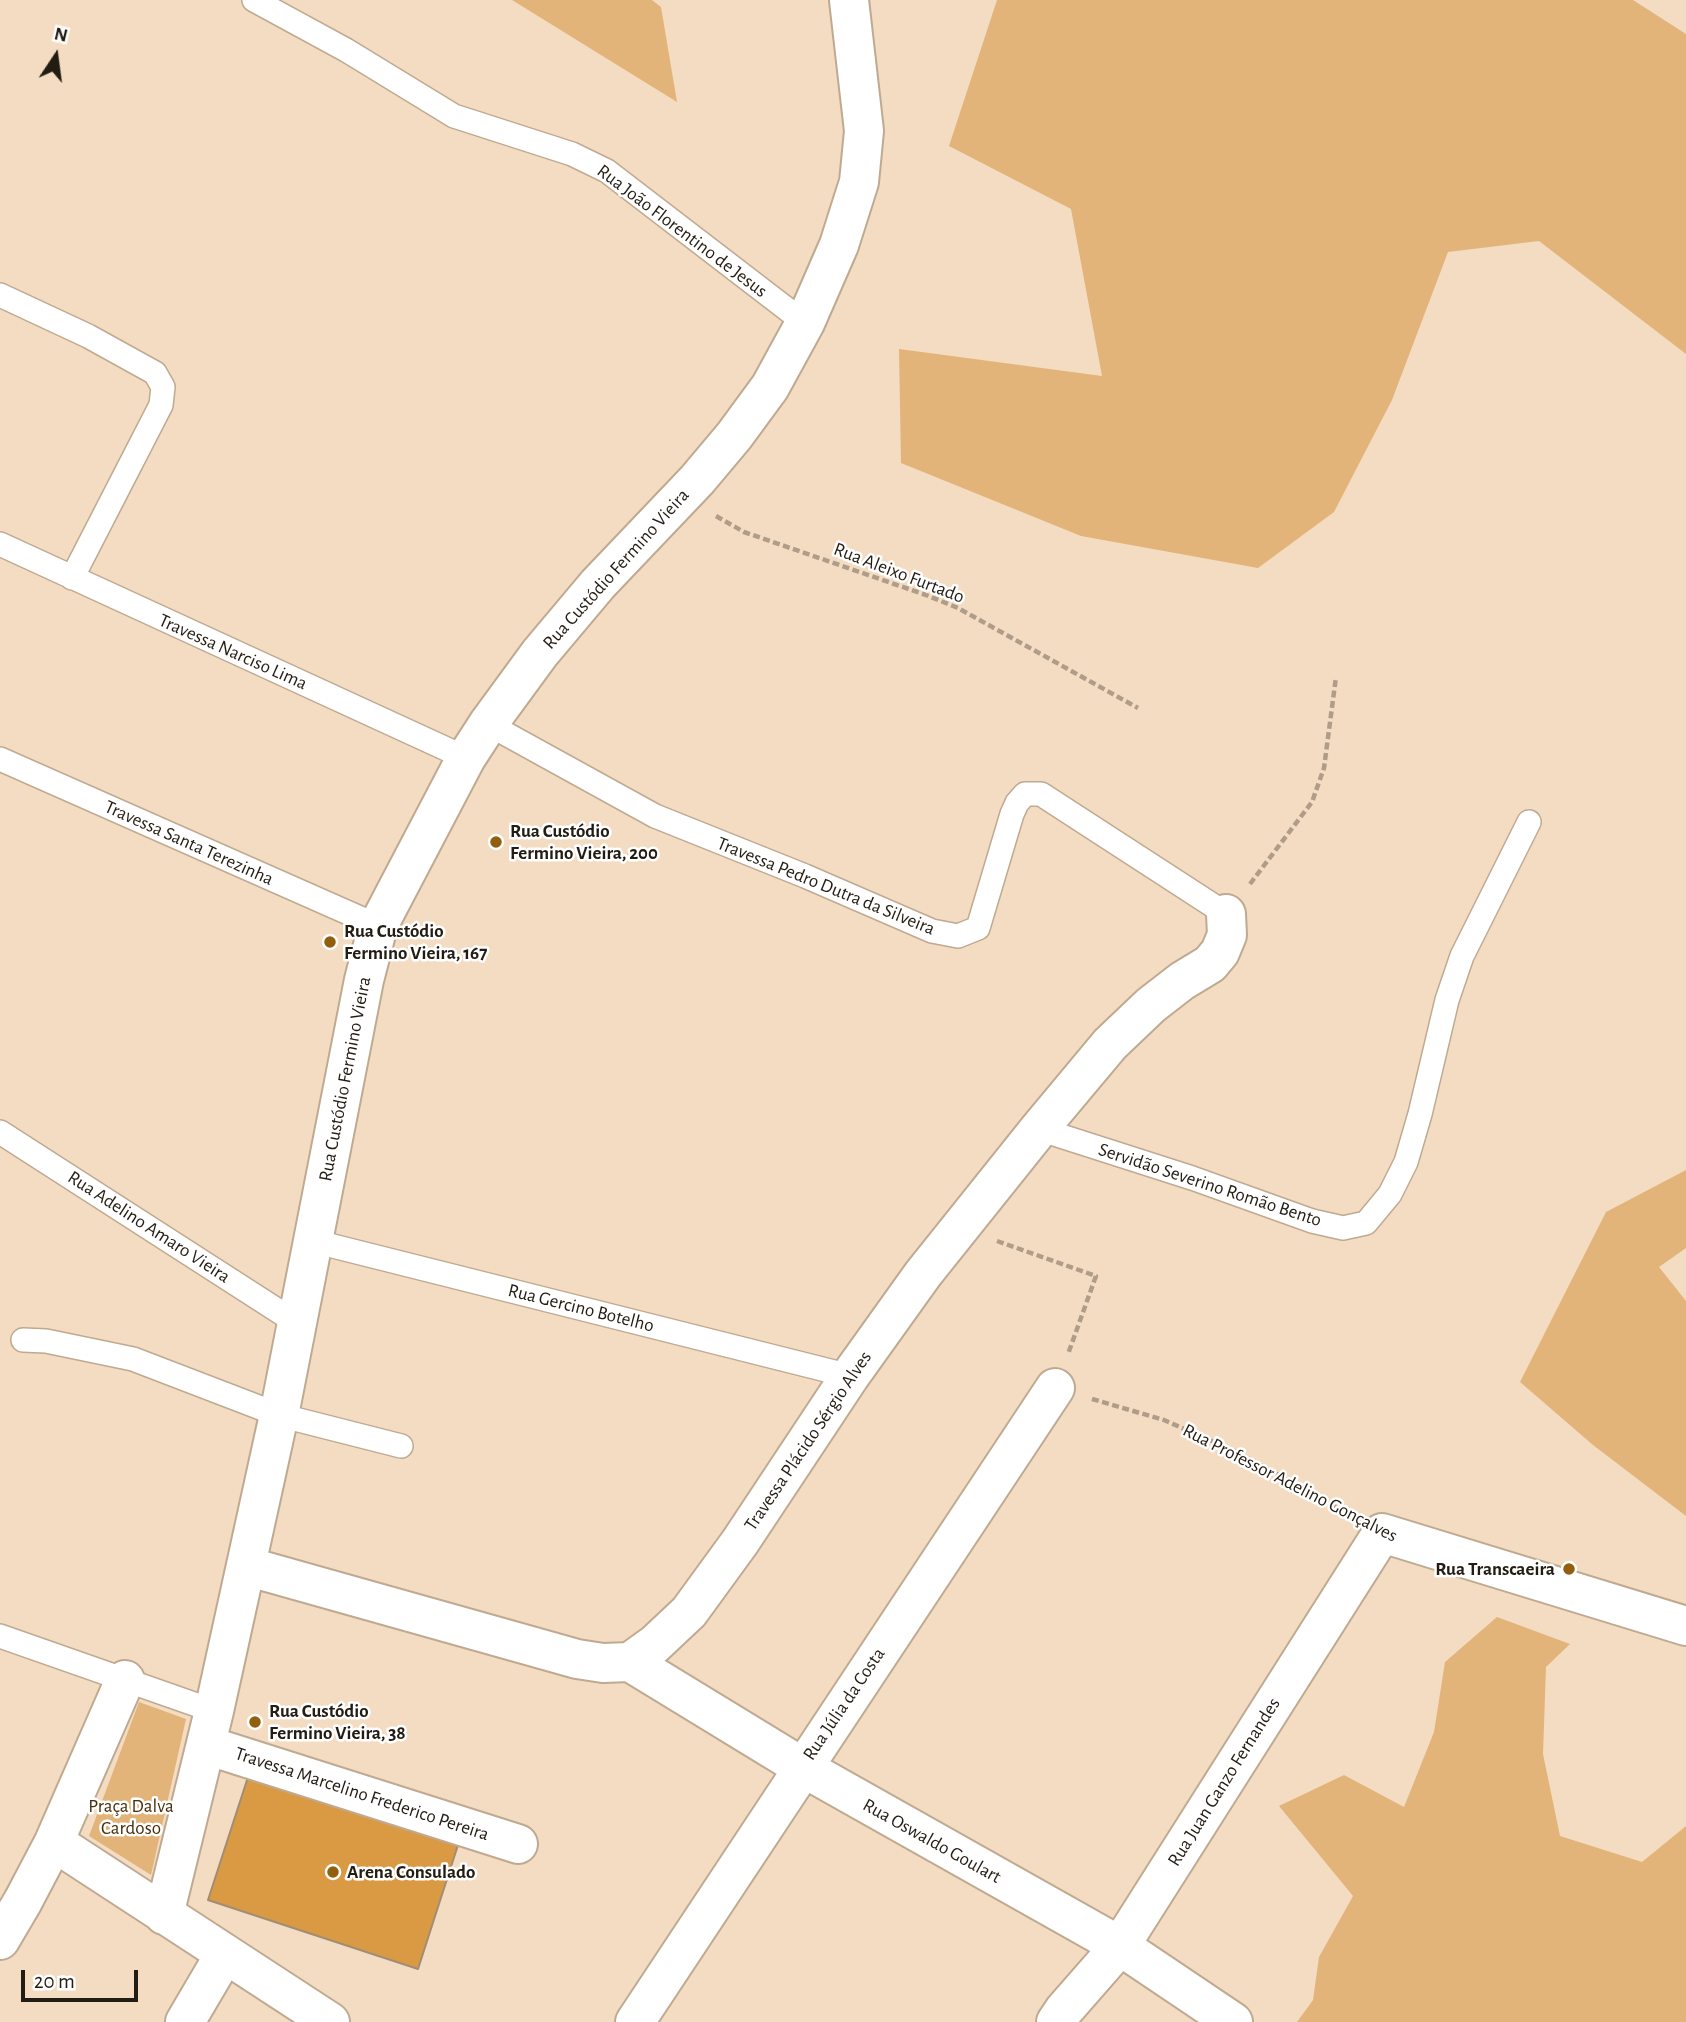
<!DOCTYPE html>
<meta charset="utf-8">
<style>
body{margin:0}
#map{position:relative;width:1686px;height:2022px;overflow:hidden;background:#f3dcc2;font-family:"Alegreya Sans",sans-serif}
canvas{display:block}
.north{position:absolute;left:21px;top:21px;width:70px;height:70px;-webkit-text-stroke:5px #fff;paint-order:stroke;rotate:13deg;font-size:19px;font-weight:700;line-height:28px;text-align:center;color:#231c12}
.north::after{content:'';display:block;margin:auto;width:24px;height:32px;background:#231c12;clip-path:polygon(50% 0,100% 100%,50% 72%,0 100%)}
.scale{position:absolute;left:21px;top:1970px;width:117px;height:32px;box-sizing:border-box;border:4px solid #231c12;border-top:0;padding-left:9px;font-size:21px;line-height:24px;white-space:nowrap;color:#231c12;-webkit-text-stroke:5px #fff;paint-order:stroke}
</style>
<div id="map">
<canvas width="1686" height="2022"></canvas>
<div class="north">N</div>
<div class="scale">20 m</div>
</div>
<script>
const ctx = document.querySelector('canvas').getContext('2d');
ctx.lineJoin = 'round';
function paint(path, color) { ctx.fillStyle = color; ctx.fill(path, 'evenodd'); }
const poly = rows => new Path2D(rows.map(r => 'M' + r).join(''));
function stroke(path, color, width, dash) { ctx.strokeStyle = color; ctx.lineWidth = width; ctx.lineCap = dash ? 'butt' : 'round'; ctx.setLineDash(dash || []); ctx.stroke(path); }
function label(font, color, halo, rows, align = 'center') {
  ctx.font = font + ' "Alegreya Sans",sans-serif'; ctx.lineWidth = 5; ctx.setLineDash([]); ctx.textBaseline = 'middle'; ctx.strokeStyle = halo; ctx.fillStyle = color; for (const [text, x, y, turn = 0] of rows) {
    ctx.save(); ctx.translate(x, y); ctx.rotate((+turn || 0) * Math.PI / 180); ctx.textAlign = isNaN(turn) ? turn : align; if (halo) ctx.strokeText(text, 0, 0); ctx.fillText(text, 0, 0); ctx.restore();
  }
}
paint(poly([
 [512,0,652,0,661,7,677,102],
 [997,0,1633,0,1686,34,1686,354,1539,241,1448,252,1392,400,1334,512,1258,568,1081,536,901,463,899,349,1102,376,1071,209,949,146],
 [1686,1170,1686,1248,1659,1267,1686,1301,1686,1516,1593,1445,1520,1382,1606,1212],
 [1497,1617,1570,1644,1546,1667,1543,1754,1560,1836,1642,1862,1686,1826,1686,2022,1297,2022,1313,2000,1319,1957,1353,1896,1279,1806,1344,1775,1404,1807,1434,1732,1445,1662],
 [139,1702,186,1719,151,1875,89,1836]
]), '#e2b479');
const building = poly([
 [248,1777,458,1845,418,1969,208,1900,248,1777]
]);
paint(building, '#da9a43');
stroke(building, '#a18d74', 2);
const lane = poly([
 [254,0,346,50,454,116,572,154,607,171,805,323],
 [0,295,88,336,155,373,163,387,161,405,72,578],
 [0,544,466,758],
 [488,724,655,816,805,876,932,931,958,936,978,928,1012,814,1017,803,1025,794,1041,794,1226,914],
 [0,759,378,926],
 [1039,1129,1192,1178,1312,1221,1343,1228,1366,1223,1390,1194,1406,1162,1420,1114,1447,1000,1462,956,1529,822],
 [0,1132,297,1323],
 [313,1241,850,1376],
 [23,1340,46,1341,133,1359,279,1415,401,1446],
 [0,1636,214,1711]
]);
const street = poly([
 [246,1566,577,1659,603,1663,630,1662,655,1644,689,1612,740,1542,850,1376,923,1274,1039,1129,1110,1044,1151,1005,1182,981,1210,964,1220,952,1227,935,1226,914],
 [630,1662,802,1767,1120,1946,1233,2022],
 [206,1745,518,1844],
 [54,1842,330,2022],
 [164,1915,214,1711,279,1415,364,980,378,926,466,758,488,724,540,653,598,584,697,480,734,436,770,387,805,323,839,245,859,182,864,131,849,0],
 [0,1940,23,1901,54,1842,125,1680],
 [185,2022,225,1954],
 [635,2022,1055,1388],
 [1056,2022,1064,2010,1120,1946,1382,1533,1686,1626]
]);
stroke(lane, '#bfaa91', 26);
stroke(street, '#bfaa91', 42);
stroke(poly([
 [716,516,744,532,926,595,958,608,1138,708],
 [1250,884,1312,802,1324,768,1336,677],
 [997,1241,1096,1276,1068,1354],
 [1092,1399,1164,1420,1239,1453,1348,1514]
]), '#af9d89', 4.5, [7, 3.5]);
stroke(lane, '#fff', 23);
stroke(street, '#fff', 38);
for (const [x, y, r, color] of [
 [496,842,7,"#915f0e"],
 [330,942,7,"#915f0e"],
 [1569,1569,7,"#915f0e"],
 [255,1722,7,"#915f0e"],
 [333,1872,7,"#915f0e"]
]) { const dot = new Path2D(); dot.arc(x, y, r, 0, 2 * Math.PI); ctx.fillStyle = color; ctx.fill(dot); stroke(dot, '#fff', 2.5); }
label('19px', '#231c12', '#fff', [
 ["Rua João Florentino de Jesus",682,231,37],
 ["Rua Custódio Fermino Vieira",616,569,-48],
 ["Rua Aleixo Furtado",899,573,21],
 ["Travessa Narciso Lima",233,652,24],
 ["Travessa Santa Terezinha",189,843,24],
 ["Travessa Pedro Dutra da Silveira",826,886,22],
 ["Rua Custódio Fermino Vieira",345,1079,-79],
 ["Servidão Severino Romão Bento",1210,1185,18],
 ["Rua Adelino Amaro Vieira",149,1227,33],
 ["Rua Gercino Botelho",581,1308,14],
 ["Travessa Plácido Sérgio Alves",808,1441,-56],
 ["Rua Professor Adelino Gonçalves",1290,1483,27],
 ["Rua Júlia da Costa",844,1704,-56],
 ["Rua Juan Ganzo Fernandes",1224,1782,-58],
 ["Travessa Marcelino Frederico Pereira",362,1794,18],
 ["Rua Oswaldo Goulart",932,1841,29]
]);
label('bold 19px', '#231c12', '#fff', [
 ["Rua Custódio",510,831],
 ["Fermino Vieira, 200",510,853],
 ["Rua Custódio",344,931],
 ["Fermino Vieira, 167",344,953],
 ["Rua Transcaeira",1555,1569,"right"],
 ["Rua Custódio",269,1711],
 ["Fermino Vieira, 38",269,1733],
 ["Arena Consulado",347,1872]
], 'left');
label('19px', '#462d06', '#fff', [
 ["Praça Dalva",131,1806],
 ["Cardoso",131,1828]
]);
</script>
